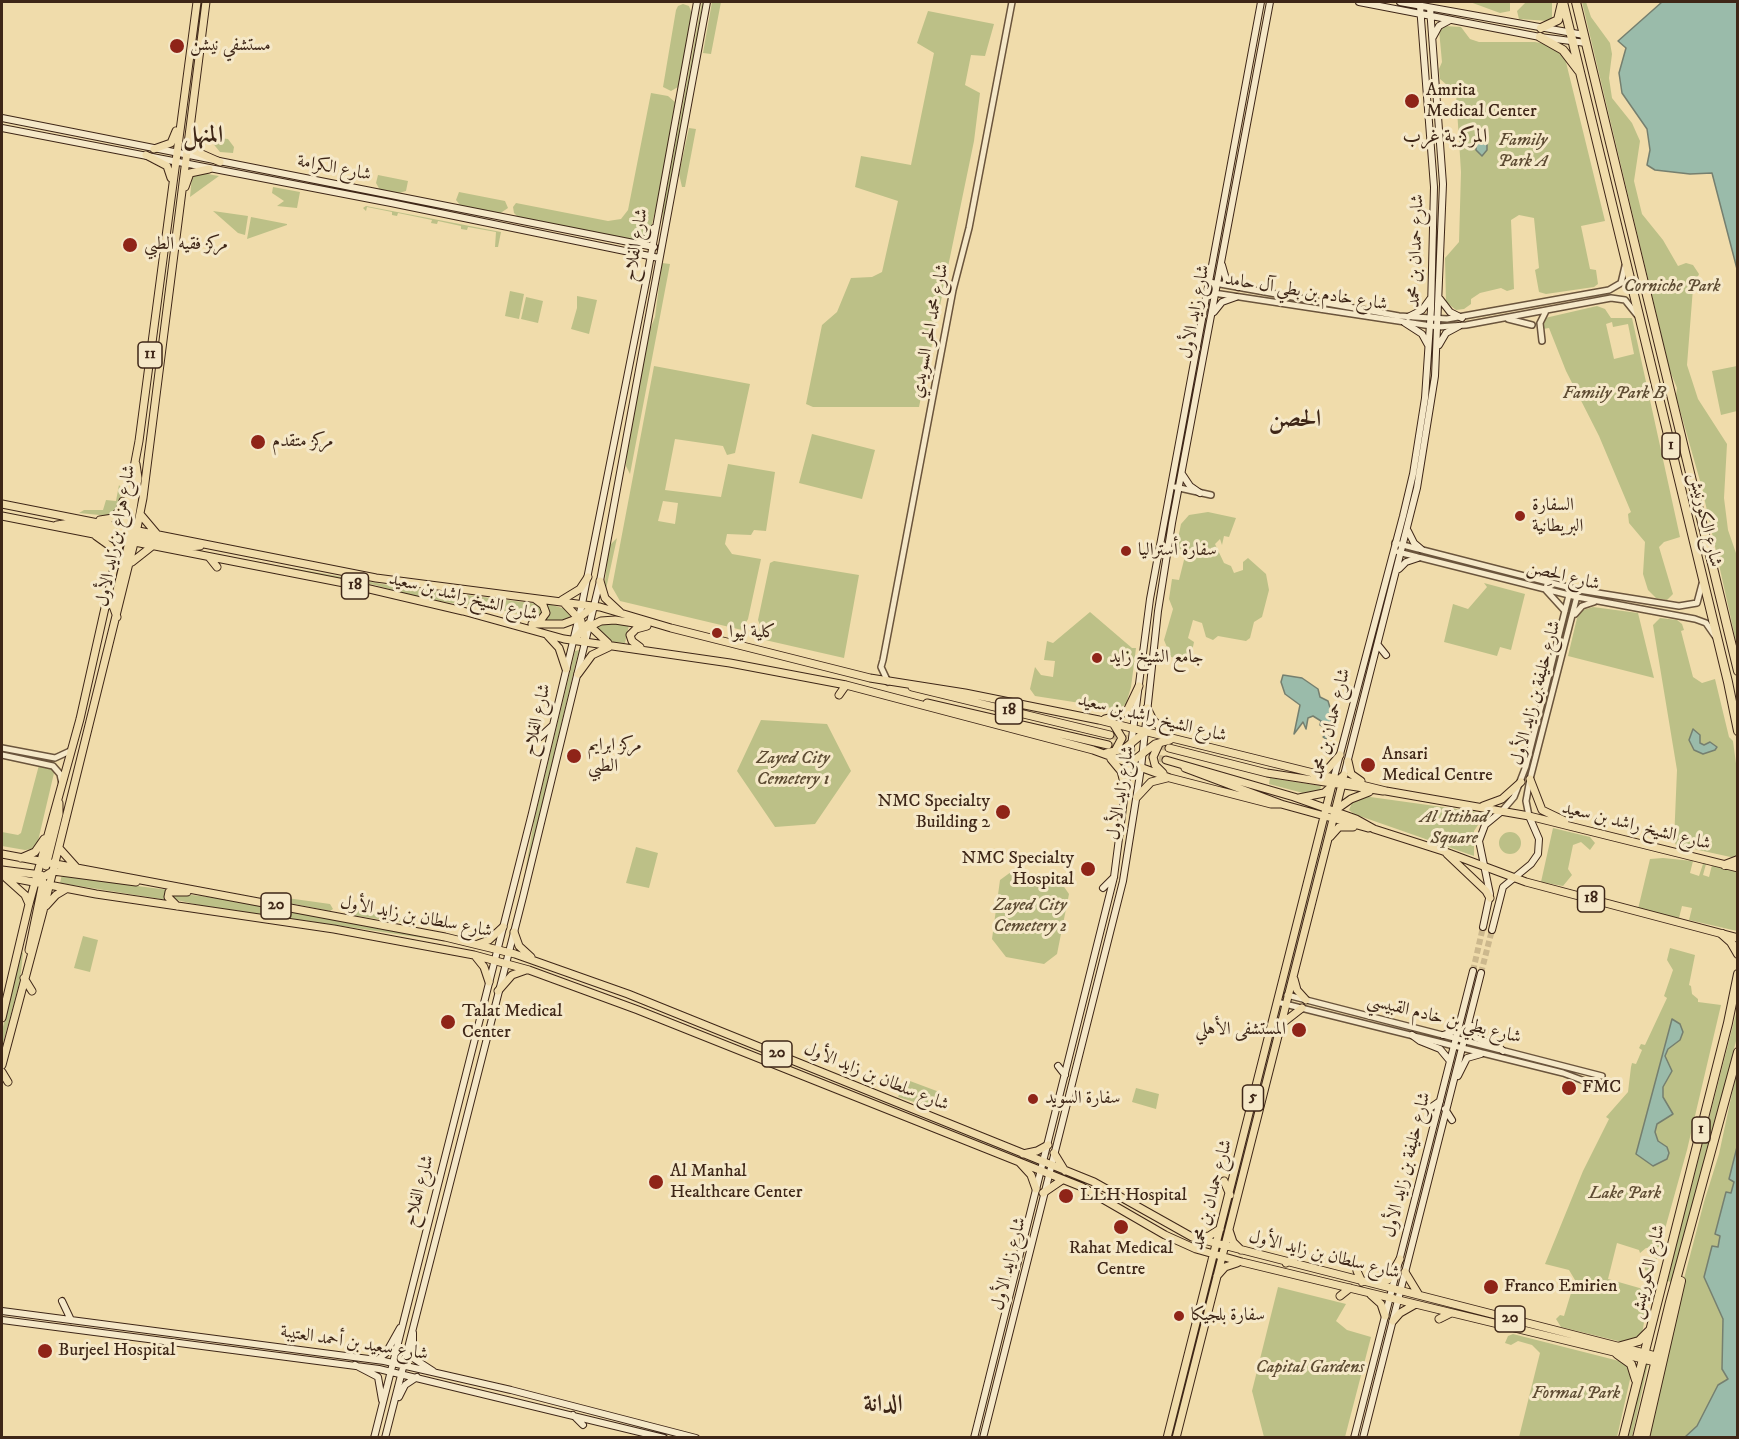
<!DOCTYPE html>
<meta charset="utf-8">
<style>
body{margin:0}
#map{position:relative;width:1739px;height:1439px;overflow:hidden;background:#f0dcab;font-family:"IM FELL DW Pica",serif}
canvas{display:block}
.frame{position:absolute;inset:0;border:3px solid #3e2617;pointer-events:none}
</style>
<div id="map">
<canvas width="1739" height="1439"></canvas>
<div class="frame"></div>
</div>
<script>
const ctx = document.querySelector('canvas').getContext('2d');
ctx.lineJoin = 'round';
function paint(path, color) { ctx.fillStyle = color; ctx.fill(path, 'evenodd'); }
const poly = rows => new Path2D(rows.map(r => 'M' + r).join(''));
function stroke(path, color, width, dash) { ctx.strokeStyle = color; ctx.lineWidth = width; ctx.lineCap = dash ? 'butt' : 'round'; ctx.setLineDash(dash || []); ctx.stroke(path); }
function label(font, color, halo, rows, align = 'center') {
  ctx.font = font + ' "IM FELL DW Pica",Amiri,serif'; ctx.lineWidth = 6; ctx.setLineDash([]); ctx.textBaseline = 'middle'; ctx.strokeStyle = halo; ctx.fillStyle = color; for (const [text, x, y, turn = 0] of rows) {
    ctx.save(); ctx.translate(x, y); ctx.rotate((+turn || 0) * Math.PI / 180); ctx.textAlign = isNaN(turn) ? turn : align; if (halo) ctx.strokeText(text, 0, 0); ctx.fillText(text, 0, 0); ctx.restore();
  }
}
paint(poly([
 [702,2,705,2,661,239,663,209],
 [712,2,721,2,711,54,703,53],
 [1470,2,1510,2,1510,11,1500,13],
 [1526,2,1552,2,1552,19,1548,21,1519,19,1517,11],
 [1582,2,1586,2,1591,17,1610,43,1612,54,1609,78,1612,98,1632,123,1640,141,1634,181,1642,214,1663,240,1678,266,1686,263,1693,265,1699,274,1693,288,1687,365,1698,399,1727,444,1724,498,1728,530,1737,556,1737,646,1702,488,1676,396,1677,388,1670,371],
 [683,4,689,6,692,14,678,87,671,91,663,87,664,81,676,10,678,6],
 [928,11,994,24,985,56,971,55,965,85,980,93,974,141,919,407,813,407,806,404,822,325,837,312,851,278,872,277,882,272,898,201,855,187,861,156,911,165,934,53,917,43],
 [1444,26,1461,27,1470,39,1479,42,1535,42,1546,44,1564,54,1605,221,1581,226,1590,269,1596,270,1598,284,1594,287,1546,294,1539,292,1535,270,1539,268,1534,218,1519,215,1511,220,1514,289,1507,291,1501,288,1480,293,1471,299,1471,304,1464,309,1456,310,1446,302,1445,258,1459,242,1461,172,1456,93,1440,79,1439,69,1442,62,1439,30],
 [651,93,668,96,675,102,661,187,650,232,641,241,518,217,514,213,513,207,516,203,608,221,621,219,628,210],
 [689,128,696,129,685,187,682,187,679,174],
 [213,137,228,139,234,147,233,153,220,152,211,141],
 [196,172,219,176,190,197,192,176],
 [378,175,408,181,406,191,399,193,380,190,376,183],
 [273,187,300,192,297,208,277,206,284,201,272,193],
 [459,192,505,201,508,208,499,214,460,205,456,200],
 [366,206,501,232,498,247,495,247,496,232,468,227,467,230,461,229,461,226,438,221,437,224,431,223,432,220,398,213,397,216,392,215,392,212,367,207,366,211,363,208],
 [213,211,248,216,245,235,238,233],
 [251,217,287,224,287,225,247,239],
 [662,263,670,264,630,474,626,466,627,450,649,332,655,317],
 [510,291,524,294,519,319,505,316],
 [577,296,597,300,589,334,571,329,577,308],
 [526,297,543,301,538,323,521,319],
 [1597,306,1605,309,1611,318,1632,318,1680,537,1664,542,1659,547,1673,594,1667,600,1656,598,1648,590,1643,574,1645,542,1629,523,1628,514,1631,512,1599,436,1566,371,1549,328,1543,329,1545,318],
 [1612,322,1613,327,1628,324,1634,354,1614,359,1606,324],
 [654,366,750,384,735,453,727,455,723,446,675,439,665,490,721,497,728,464,775,472,766,531,754,530,751,535,727,534,725,544,732,554,761,559,748,619,742,630,620,601,612,587],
 [663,501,678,503,675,524,658,521],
 [1737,366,1737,411,1721,415,1712,371],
 [812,434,875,450,862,499,799,483],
 [119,485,122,489,119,505,110,516,79,513,84,510,103,510,106,500,116,501],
 [1208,512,1236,518,1229,537,1224,536,1222,545,1220,539,1215,544,1224,563,1231,566,1234,573,1243,570,1243,562,1248,558,1266,574,1269,590,1262,617,1254,622,1250,638,1246,641,1218,636,1213,640,1206,637,1202,623,1193,620,1188,638,1194,642,1190,661,1171,657,1164,640,1173,609,1169,599,1172,579,1179,580,1185,556,1186,551,1176,548,1181,524,1189,515],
 [617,538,606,589,604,590,609,546],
 [224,556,388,585,538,604,544,609,540,618,535,618,505,611,425,599,375,585],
 [774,561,859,575,844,658,765,640,758,634,760,625,758,620,770,563],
 [1484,583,1525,594,1511,650,1500,647,1497,656,1444,642,1453,604,1468,609,1487,587],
 [545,603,569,610,570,618,562,621,542,622,548,615],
 [1593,607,1638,613,1654,678,1568,656,1577,618,1583,610],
 [1090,612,1132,648,1136,648,1131,687,1126,704,1119,709,1035,696,1030,689,1035,667,1041,675,1053,677,1055,661,1044,660,1047,641,1053,643],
 [1660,618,1677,620,1682,624,1684,630,1681,631,1693,677,1702,683,1715,679,1729,737,1733,741,1737,771,1738,856,1735,858,1676,845,1674,841,1677,770,1653,625],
 [606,623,629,625,625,643,613,642,597,631,598,626],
 [579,650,554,754,523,884,534,821,575,651],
 [761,720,827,724,851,771,815,824,775,827,737,771],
 [39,765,50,767,54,773,38,841,32,849,25,850,2,846,2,832,18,835,21,833],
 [1270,778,1321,786,1320,791,1303,793,1269,784],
 [1363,796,1486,813,1474,831,1474,856,1354,814,1349,810,1352,803],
 [1553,828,1590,837,1595,843,1590,850,1581,842,1573,845,1568,869,1572,875,1563,886,1541,882],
 '1499 843a11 11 0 1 1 22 0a11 11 0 1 1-22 0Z',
 [636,847,658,853,649,888,626,883],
 [1663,858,1693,861,1690,873,1699,876,1703,864,1706,864,1703,875,1709,877,1712,865,1737,872,1737,931,1689,920,1692,908,1682,906,1679,918,1638,909,1650,859],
 [1015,869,1060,881,1069,894,1057,954,1044,964,1006,957,992,939,1000,880],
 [62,874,129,885,169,890,167,900,60,883],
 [174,893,227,899,444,941,199,905,172,899,171,894],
 [287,898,330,904,333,909,330,911,284,902],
 [343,908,347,908,401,919,401,922,391,921,351,915],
 [83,936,98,940,90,972,74,968],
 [1670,948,1695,955,1689,985,1691,986,1692,994,1698,999,1698,1002,1721,1005,1687,1150,1660,1247,1646,1248,1640,1253,1639,1250,1617,1243,1608,1279,1643,1289,1648,1271,1645,1270,1645,1259,1657,1258,1644,1310,1646,1311,1642,1334,1639,1339,1626,1343,1561,1327,1556,1319,1560,1315,1564,1316,1575,1280,1569,1270,1545,1264,1583,1171,1609,1119,1606,1117,1628,1092,1631,1067,1632,1063,1636,1064,1642,1050,1639,1048,1641,1044,1645,1045,1667,998,1664,996,1673,970,1667,960],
 [21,952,23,953,20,980,2,1047,2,1031],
 [1737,1010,1737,1037,1705,1164,1672,1282,1667,1281],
 [1737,1070,1737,1147,1729,1179,1734,1181,1731,1193,1726,1192,1715,1235,1720,1236,1718,1248,1712,1246,1704,1277,1723,1319,1722,1369,1728,1379,1718,1385,1697,1427,1685,1437,1648,1438,1680,1294,1704,1202,1719,1154],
 [910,1081,942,1093,937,1105,941,1107,940,1110,898,1097,901,1090,906,1091],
 [1136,1088,1159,1094,1156,1109,1132,1102],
 [1278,1287,1346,1304,1336,1321,1347,1330,1371,1337,1345,1437,1264,1437,1252,1391],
 [1513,1334,1627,1363,1631,1375,1617,1437,1519,1437,1540,1353,1532,1345,1518,1341,1511,1345,1505,1343,1508,1336],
 [1646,1363,1648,1364,1632,1437,1627,1438]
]), '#bcc087');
const water = poly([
 [1662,2,1737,2,1737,269,1712,173,1690,174,1655,170,1647,165,1650,150,1647,129,1622,93,1619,73,1626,48,1618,41,1662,2],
 [1482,130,1487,135,1487,150,1482,156,1476,150,1476,135,1482,130],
 [1283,675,1302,678,1318,689,1320,697,1328,701,1333,717,1331,719,1331,729,1326,739,1323,737,1328,733,1326,728,1320,725,1321,721,1313,716,1308,718,1306,729,1303,722,1294,734,1300,705,1285,694,1281,682,1283,675],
 [1693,729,1700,735,1700,743,1704,745,1710,742,1717,747,1715,750,1703,754,1694,750,1689,740,1693,729],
 [1672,1019,1680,1024,1683,1032,1680,1040,1668,1049,1665,1056,1672,1071,1663,1087,1663,1097,1673,1114,1657,1124,1655,1132,1658,1141,1667,1147,1669,1153,1667,1159,1653,1166,1636,1154,1672,1019],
 [1737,1147,1737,1437,1685,1437,1697,1426,1718,1385,1728,1379,1722,1369,1723,1319,1704,1277,1712,1246,1718,1247,1720,1236,1715,1234,1726,1192,1731,1193,1734,1182,1729,1179,1737,1147]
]);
paint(water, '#9abbaa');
stroke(water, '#757f6f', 1.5);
stroke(poly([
 [1473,971,1483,927],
 [1481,973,1492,930]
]), '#ccb88d', 6, [6, 3]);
stroke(poly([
 [1110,735,1169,748],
 [1108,745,1166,760]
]), '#ccb88d', 7, [7, 3.5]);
const tertiary = poly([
 [1209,282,1399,316,1447,319,1609,290,1621,283,1625,266],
 [1207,292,1438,327,1466,325,1611,298,1625,300,1637,315],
 [1508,319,1532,325],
 [1542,341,1540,323,1546,311],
 [1175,487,1211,495],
 [1395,543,1579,590,1679,606,1697,603,1702,584],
 [1398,552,1577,597,1695,619,1706,623,1715,636],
 [1545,589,1565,611],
 [1575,614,1582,606,1594,602],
 [888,682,881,667,883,660,953,290,969,228,1012,2],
 [2,748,55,758,70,751],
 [2,755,53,766,60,774,62,784],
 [1502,811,1514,797,1526,766,1569,595],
 [1529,816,1526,801,1530,779,1577,596],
 [1287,995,1602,1076],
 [1277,1002,1563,1073,1598,1086]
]);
const secondary = poly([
 [1359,2,1540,37,1586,43],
 [1400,2,1584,35],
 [1433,37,1439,26,1450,20],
 [2,118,654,247],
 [2,128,391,203,659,258],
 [638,243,645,240,654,228],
 [1222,265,1226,279,1238,287],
 [1440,299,1450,312,1462,318],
 [1214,312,1222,302,1236,297],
 [1408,317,1422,310,1430,299],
 [1405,323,1422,334,1428,345],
 [1439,345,1446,333,1459,326],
 [1182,474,1190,486,1200,493],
 [1408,531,1414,543,1421,549],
 [1399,569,1406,562,1418,558],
 [1378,645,1386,655],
 [540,737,552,726],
 [1334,777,1403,516,1413,474,1425,398,1431,309,1434,187,1420,6],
 [1343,779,1417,488,1435,376,1443,184,1430,8],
 [1103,888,1114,877],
 [1483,927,1490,894,1479,841,1485,825,1502,811],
 [1492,930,1503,887,1531,864,1538,854,1539,839,1529,816],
 [1472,1026,1471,1031,1476,1038,1498,1046,1503,1051],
 [1412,1035,1420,1041,1440,1049,1450,1061],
 [1443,1035,1452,1032,1459,1025],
 [1058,1066,1065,1075],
 [1458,1076,1467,1058,1481,1054],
 [1430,1108,1440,1101],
 [1445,1109,1452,1120],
 [62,1301,71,1320],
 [2,1311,384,1361,511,1390,696,1438],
 [2,1320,379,1369,664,1438],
 [413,1333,413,1358,433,1371],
 [377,1360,386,1353,400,1328],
 [355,1365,378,1377,382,1400],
 [399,1397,405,1385,417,1377],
 [573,1415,583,1425],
 [374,1438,532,813,582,604,647,277,697,2],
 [385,1438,523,897,600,581,707,2],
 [974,1438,1114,877,1150,599,1261,2],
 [983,1438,1123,881,1141,768,1158,611,1172,523,1270,2],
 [1354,1438,1473,971],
 [1363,1438,1481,973]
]);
const primary = poly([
 [191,138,195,151,220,162],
 [154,149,171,143,176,131],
 [146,155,167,166,171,178],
 [185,187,190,173,209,169],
 [2,504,376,578,600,607,671,628,870,678,965,693,1099,720,1386,791,1529,816,1738,868],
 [140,514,156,533],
 [2,516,344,583,463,611,564,639,730,663,846,685,1093,750,1170,778,1271,804,1281,804],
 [100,520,113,518,120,510,123,501],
 [57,525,70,523,126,534],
 [129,533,138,478,136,464],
 [96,536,110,546,116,558],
 [131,537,189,547,200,546],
 [209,557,217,567],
 [132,562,151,547],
 [600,581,605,598,620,612],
 [562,600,580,589,588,577],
 [563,602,581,621,585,642],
 [117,617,113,606,129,542,122,528],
 [532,624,563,624,579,618,594,606],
 [532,624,540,621,546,613,543,605,535,599],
 [588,624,608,643],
 [548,636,559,648,566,669],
 [573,640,584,629,601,621,615,620,647,625],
 [640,647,632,641,630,635,636,629,647,626],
 [578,674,592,655,609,647],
 [912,687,1110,735],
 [839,695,846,685],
 [927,703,1108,745],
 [1147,708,1153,720,1170,737],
 [1105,719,1118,716,1127,711,1139,686],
 [1114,725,1122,738,1115,751],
 [1159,744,1153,757,1155,765,1163,773],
 [1169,748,1267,773,1383,791],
 [1106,753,1124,749,1146,731],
 [1111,759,1121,771,1126,791],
 [1166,760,1294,797,1356,819,1374,829,1443,851,1526,882,1738,938],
 [1348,761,1351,774,1361,781],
 [1129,764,1155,744,1170,740],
 [1185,768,1281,804,1368,828],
 [1318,773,1327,770,1340,755],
 [1530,779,1542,810,1565,821],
 [1137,797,1151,782,1167,778],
 [1299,798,1324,793,1344,775],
 [1483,806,1502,799,1521,782],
 [1334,811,1351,799,1369,792],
 [1330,837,1339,827,1353,827],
 [59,848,76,867],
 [2,854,445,937,515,954,628,994,1094,1182,1192,1237,1656,1356],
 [1447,854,1486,891,1490,898],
 [21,858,35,852,44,839],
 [46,866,59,814,59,803],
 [2,870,41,875],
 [2,876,96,894,334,929,474,955,529,970,638,1010,1082,1187,1165,1235,1196,1249,1242,1262,1655,1362],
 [6,878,25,895,29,904],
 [37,881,53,871,136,882],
 [46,906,56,895,66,889],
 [177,906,168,897,169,892,187,892],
 [514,932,519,946,531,957],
 [478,944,489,940,503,927],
 [29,950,43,882],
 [476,957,484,967,489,982],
 [24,978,32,991],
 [1294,979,1297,990,1306,1000],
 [498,991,512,975,526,970],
 [2,1018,29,904,80,719,120,541,139,441,197,2],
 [1284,1022,1302,1008],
 [2,1065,43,911,134,543,143,498,206,2],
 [2,1072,8,1082],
 [1054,1153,1065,1171],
 [1023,1154,1037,1151,1048,1145],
 [1020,1163,1031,1175,1036,1189],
 [1224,1181,1230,1195],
 [1043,1193,1062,1180],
 [1229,1230,1233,1242,1241,1250],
 [1198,1238,1209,1236,1220,1229],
 [1286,1263,1297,1256],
 [1357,1271,1362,1282],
 [1405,1272,1419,1295],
 [1217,1276,1225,1267,1237,1263],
 [1377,1282,1388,1280,1400,1259],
 [1371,1295,1381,1304,1385,1316],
 [1340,1296,1350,1288],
 [1439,1319,1451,1313],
 [1393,1321,1400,1313,1414,1305],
 [1167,1438,1334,777],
 [1176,1438,1343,780]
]);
const trunk = poly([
 [1563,2,1728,682,1738,731],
 [1576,2,1738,671],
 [1541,28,1558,20,1562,3],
 [1540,37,1563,50,1579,71],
 [1725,865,1738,860],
 [1722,934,1731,942,1738,954],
 [1621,1346,1639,1341,1649,1331],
 [1617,1354,1631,1364,1636,1380],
 [1623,1438,1728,1023,1738,974],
 [1637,1438,1670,1302,1738,1052],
 [1645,1438,1681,1281]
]);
stroke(tertiary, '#6a543c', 8);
stroke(secondary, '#3e2617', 8);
stroke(primary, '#3e2617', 9);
stroke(trunk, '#3e2617', 10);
stroke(tertiary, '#f5e8c8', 5);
stroke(secondary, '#f5e8c8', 6);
stroke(primary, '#f0dcab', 7);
stroke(trunk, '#f0dcab', 8);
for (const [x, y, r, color] of [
 [177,46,8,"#8f2418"],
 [1412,101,8,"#8f2418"],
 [130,245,8,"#8f2418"],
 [258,442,8,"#8f2418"],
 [1520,516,6,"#8f2418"],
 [1126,551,6,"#8f2418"],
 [717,633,6,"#8f2418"],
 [1097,658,6,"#8f2418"],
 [574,756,8,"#8f2418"],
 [1368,765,8,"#8f2418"],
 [1003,812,8,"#8f2418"],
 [1088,869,8,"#8f2418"],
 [448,1022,8,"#8f2418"],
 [1299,1030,8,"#8f2418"],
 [1569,1088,8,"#8f2418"],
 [1033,1099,6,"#8f2418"],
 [656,1182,8,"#8f2418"],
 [1066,1196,8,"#8f2418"],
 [1121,1227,8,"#8f2418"],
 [1491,1287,8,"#8f2418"],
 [1179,1316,6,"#8f2418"],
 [45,1351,8,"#8f2418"]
]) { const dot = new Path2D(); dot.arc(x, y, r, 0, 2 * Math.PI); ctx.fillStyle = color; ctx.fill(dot); stroke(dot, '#f5e8c8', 2); }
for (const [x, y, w] of [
 [150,355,24],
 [1671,446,18],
 [355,586,27],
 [1009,711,27],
 [1591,899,27],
 [276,906,30],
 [777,1054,30],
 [1253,1098,21],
 [1701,1130,18],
 [1510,1319,30]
]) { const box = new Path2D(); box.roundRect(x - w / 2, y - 13, w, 26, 4.5); ctx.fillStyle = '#f5e8c8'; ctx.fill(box); stroke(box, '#3e2617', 1.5); }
label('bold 16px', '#3e2617', null, [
 ["11",150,355],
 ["1",1671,446],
 ["18",355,586],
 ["18",1009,711],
 ["18",1591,899],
 ["20",276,906],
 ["20",777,1054],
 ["5",1253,1098],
 ["1",1701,1130],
 ["20",1510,1319]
]);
label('18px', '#3e2617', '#f5e8c8', [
 ["مستشفي نيشن",190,46],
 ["Amrita",1426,91],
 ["Medical Center",1426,112],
 ["مركز فقيه الطبي",144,245],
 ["مركز متقدم",272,442],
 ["السفارة",1532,506],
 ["البريطانية",1532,527],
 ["سفارة أستراليا",1138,551],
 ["كلية ليوا",729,633],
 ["جامع الشيخ زايد",1109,658],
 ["مركز ابرايم",588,746],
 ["الطبي",588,767],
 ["Ansari",1382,755],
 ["Medical Centre",1382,776],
 ["NMC Specialty",990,802,"right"],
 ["Building 2",990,823,"right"],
 ["NMC Specialty",1074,859,"right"],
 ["Hospital",1074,880,"right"],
 ["Talat Medical",462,1012],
 ["Center",462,1033],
 ["المستشفى الأهلي",1286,1030,"right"],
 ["FMC",1582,1088],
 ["سفارة السويد",1045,1099],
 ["Al Manhal",670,1172],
 ["Healthcare Center",670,1193],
 ["LLH Hospital",1080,1196],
 ["Rahat Medical",1121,1249,"center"],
 ["Centre",1121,1270,"center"],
 ["Franco Emirien",1504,1287],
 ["سفارة بلجيكا",1191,1316],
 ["Burjeel Hospital",58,1351]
], 'left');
label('italic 18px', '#5e4c33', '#f5e8c8', [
 ["Family",1523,141],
 ["Park A",1523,162],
 ["Corniche Park",1672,287],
 ["Family Park B",1614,394],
 ["Zayed City",793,759],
 ["Cemetery 1",793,780],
 ["Al Ittihad",1454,818],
 ["Square",1454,839],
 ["Zayed City",1030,906],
 ["Cemetery 2",1030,927],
 ["Lake Park",1625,1194],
 ["Capital Gardens",1310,1368],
 ["Formal Park",1576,1394]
]);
label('18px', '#3e2617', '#f5e8c8', [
 ["شارع الكرامة",334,169,11],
 ["شارع الفلاح",637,245,-80],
 ["شارع حمدان بن محمد",1417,251,-88],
 ["شارع خادم بن بطي آل حامد",1306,293,9],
 ["شارع زايد الأول",1196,312,-79],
 ["شارع محمد الحر السويدي",931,331,-79],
 ["شارع الكورنيش",1704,520,77],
 ["شارع هزاع بن زايد الأول",117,536,-79],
 ["شارع الحِصن",1563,577,14],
 ["شارع الشيخ راشد بن سعيد",463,598,14],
 ["شارع خليفة بن زايد الأول",1537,693,-75],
 ["شارع الشيخ راشد بن سعيد",1152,719,14],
 ["شارع الفلاح",538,720,-77],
 ["شارع حمدان بن محمد",1332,724,-76],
 ["شارع زايد الأول",1122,793,-81],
 ["شارع الشيخ راشد بن سعيد",1636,827,14],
 ["شارع سلطان بن زايد الأول",416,918,11],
 ["شارع بطي بن خادم القبيسي",1444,1020,14],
 ["شارع سلطان بن زايد الأول",876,1078,22],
 ["شارع خليفة بن زايد الأول",1408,1165,-76],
 ["شارع الفلاح",420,1191,-75],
 ["شارع حمدان بن محمد",1213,1195,-75],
 ["شارع سلطان بن زايد الأول",1324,1256,14],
 ["شارع زايد الأول",1010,1264,-76],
 ["شارع الكورنيش",1649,1272,-76],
 ["شارع سعيد بن أحمد العتيبة",354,1344,9]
]);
label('20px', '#3e2617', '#f5e8c8', [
 ["المركزية غرب",1445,138]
]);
label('bold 24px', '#3e2617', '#f5e8c8', [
 ["المنهل",203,137],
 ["الحصن",1295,421],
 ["الدانة",883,1406]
]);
</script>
